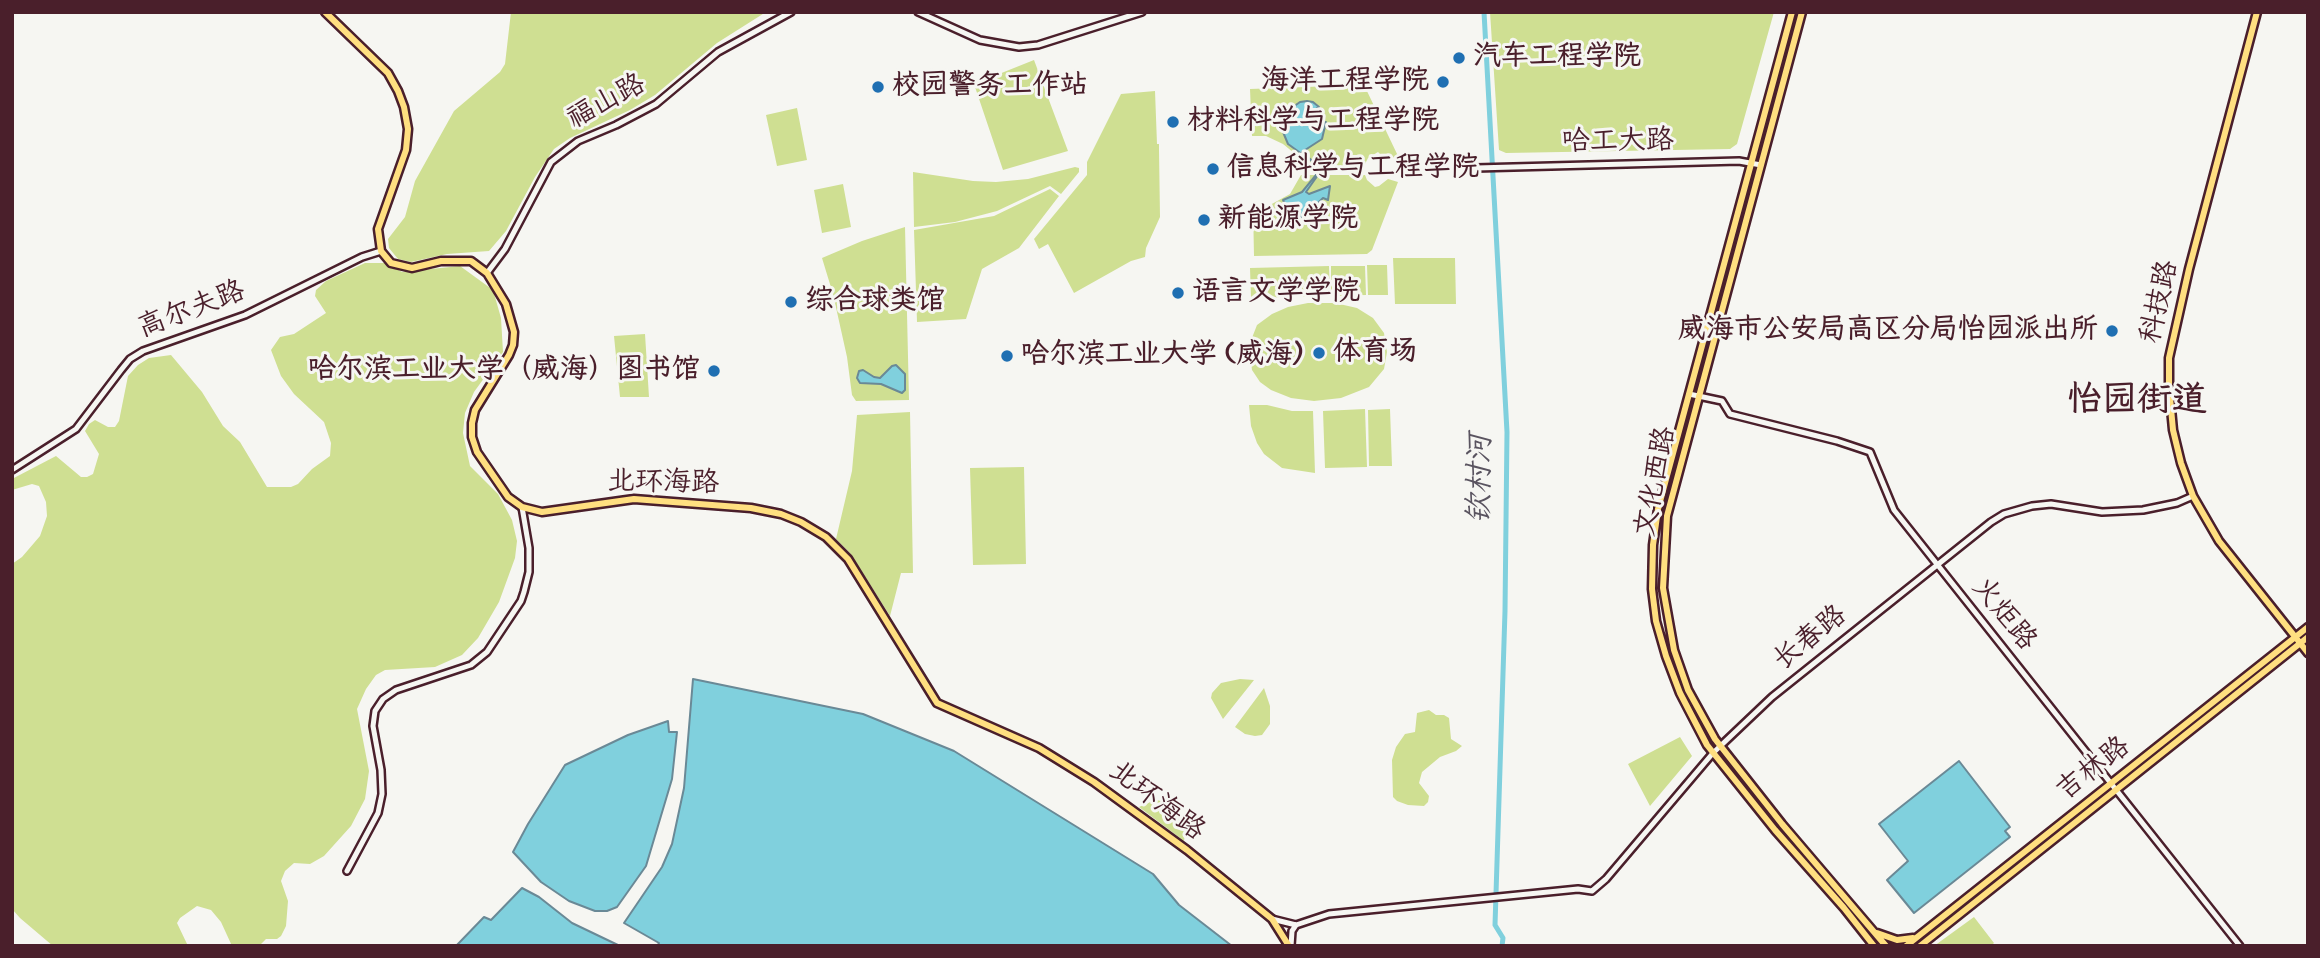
<!DOCTYPE html>
<meta charset="utf-8">
<style>
body{margin:0}
#map{position:relative;width:2320px;height:958px;overflow:hidden;background:#f6f6f2;font-family:Mynerve,sans-serif}
canvas{display:block}
.frame{position:absolute;inset:0;border:14px solid #4a1f2b;pointer-events:none}
</style>
<div id="map">
<canvas width="2320" height="958"></canvas>
<div class="frame"></div>
</div>
<script>
const ctx = document.querySelector('canvas').getContext('2d');
ctx.lineJoin = 'round';
function paint(path, color) { ctx.fillStyle = color; ctx.fill(path, 'evenodd'); }
const poly = rows => new Path2D(rows.map(r => 'M' + r).join(''));
function stroke(path, color, width, dash) { ctx.strokeStyle = color; ctx.lineWidth = width; ctx.lineCap = dash ? 'butt' : 'round'; ctx.setLineDash(dash || []); ctx.stroke(path); }
function label(font, color, halo, rows, align = 'center') {
  ctx.font = font + ' Mynerve,"LXGW WenKai TC",sans-serif'; ctx.lineWidth = 6; ctx.setLineDash([]); ctx.textBaseline = 'middle'; ctx.strokeStyle = halo; ctx.fillStyle = color; for (const [text, x, y, turn = 0] of rows) {
    ctx.save(); ctx.translate(x, y); ctx.rotate((+turn || 0) * Math.PI / 180); ctx.textAlign = isNaN(turn) ? turn : align; if (halo) ctx.strokeText(text, 0, 0); ctx.fillText(text, 0, 0); ctx.restore();
  }
}
paint(poly([
 [511,12,766,12,717,43,655,95,630,110,570,138,554,149,535,177,506,231,489,251,447,254,411,262,398,259,389,248,388,239,405,217,415,181,454,111,500,72,505,64],
 [1490,12,1774,12,1737,144,1730,149,1506,153,1499,150],
 [1034,60,1068,151,1003,170,974,84],
 [1361,85,1366,89,1398,156,1386,160,1378,152,1368,158,1364,166,1301,167,1294,153,1283,144,1266,136,1252,136,1250,89],
 [1155,91,1157,144,1159,144,1159,150,1160,217,1146,248,1145,257,1131,261,1074,293,1048,244,1039,249,1034,239,1087,175,1087,162,1121,94],
 [797,108,807,160,777,166,766,115],
 [1075,167,1079,168,1079,172,1061,194,1050,186,997,211,955,222,914,227,913,172,973,181,996,182,1028,179],
 [1301,175,1365,175,1367,180,1375,187,1379,186,1388,179,1398,182,1372,250,1367,254,1254,256,1253,206,1270,205,1290,194],
 [843,184,851,227,822,233,814,190],
 [1050,189,1059,196,1019,248,982,269,966,319,917,322,914,230,994,216],
 [905,227,909,400,856,401,852,395,847,357,833,294,822,258,862,241],
 [1393,258,1455,258,1456,304,1395,304],
 [365,263,386,263,402,272,460,266,493,290,501,318,503,352,474,392,465,413,463,433,470,466,498,494,512,520,517,541,515,558,499,602,478,638,462,655,435,667,385,670,376,675,366,689,357,709,369,771,365,799,351,826,324,856,310,864,294,863,285,871,281,881,288,901,286,926,281,936,277,939,266,939,259,946,232,946,221,922,211,910,197,906,180,918,177,923,188,946,53,946,20,918,12,909,12,564,22,557,40,536,47,516,46,502,39,486,32,484,12,490,12,479,56,456,81,477,87,477,93,474,99,454,85,431,89,424,95,420,108,427,115,427,119,421,128,376,138,365,149,358,171,355,202,392,223,426,240,442,267,487,291,487,298,484,312,469,330,456,331,443,324,422,294,394,281,376,271,350,280,337,294,334,326,313,315,296,316,290,326,281],
 [1367,265,1387,265,1388,295,1368,295],
 [1329,266,1330,296,1251,298,1250,268],
 [1331,266,1365,266,1366,295,1331,296],
 [1308,303,1335,303,1357,308,1373,318,1384,333,1387,352,1384,369,1369,387,1341,398,1314,401,1291,398,1271,390,1260,382,1252,370,1250,354,1250,343,1257,325,1272,314,1288,307],
 [645,334,649,397,620,397,614,336],
 [1249,405,1267,405,1292,411,1313,411,1315,473,1282,468,1264,454,1257,443,1251,426],
 [1365,409,1367,467,1325,468,1323,411],
 [1390,409,1392,466,1369,466,1368,410],
 [910,412,913,573,901,573,890,616,850,553,836,539,852,471,857,415],
 [1024,467,1026,564,973,565,970,468],
 [1240,679,1254,680,1223,719,1211,698,1212,693,1221,683],
 [1264,688,1270,706,1270,724,1262,735,1255,736,1245,734,1235,727],
 [1429,710,1436,715,1444,715,1449,718,1451,739,1462,746,1456,751,1440,757,1422,772,1419,783,1429,796,1428,802,1424,806,1408,805,1397,801,1393,797,1392,760,1396,747,1405,734,1415,732,1417,713],
 [1680,737,1692,756,1650,806,1628,764],
 [1155,800,1169,802,1181,814,1186,828,1184,841,1139,807],
 [1974,917,1994,943,1991,946,1934,946]
]), '#cfdf92');
const water = poly([
 [1307,101,1313,102,1319,107,1309,113,1311,122,1318,125,1326,122,1322,139,1302,152,1317,165,1288,144,1283,132,1284,120,1293,107,1300,102,1307,101],
 [1316,175,1318,175,1306,192,1309,194,1330,186,1328,200,1323,198,1315,206,1316,211,1322,212,1309,219,1295,216,1288,209,1283,200,1302,192,1316,175],
 [896,365,905,374,905,390,902,393,881,384,860,383,857,378,859,371,863,370,874,377,880,378,892,366,896,365],
 [693,679,863,714,954,751,1153,874,1179,905,1232,946,657,946,659,943,624,923,662,867,672,844,684,788,693,679],
 [668,721,669,732,677,732,672,779,646,866,617,907,607,911,595,911,569,901,541,882,513,852,528,824,565,765,628,735,668,721],
 [1959,761,2010,827,2005,831,2010,837,1914,913,1887,880,1908,861,1879,824,1959,761],
 [522,888,539,897,572,923,620,946,456,946,484,917,491,920,522,888]
]);
paint(water, '#80d0dd');
stroke(water, '#6a8996', 2);
stroke(poly([
 [1484,12,1507,432,1505,611,1495,925,1503,938,1502,946]
]), '#80d0dd', 5);
const secondary = poly([
 [918,12,980,40,1019,47,1038,45,1142,12],
 [1476,168,1739,161,1761,165],
 [487,273,505,249,551,162,578,141,616,125,656,104,718,52,791,12],
 [1689,394,1722,401,1730,414,1837,441,1870,452,1894,510,2240,946],
 [12,470,76,429,121,370,130,359,143,351,245,315,362,257,381,251],
 [347,871,378,813,382,794,381,770,373,726,375,711,383,699,396,690,471,665,487,652,521,601,524,592,529,572,529,548,522,507],
 [1272,919,1296,925,1329,914,1578,889,1592,891,1606,879,1713,753,1772,697,1991,522,2004,514,2032,506,2051,504,2102,512,2143,510,2177,503,2193,496],
 [1291,946,1292,931,1296,925]
]);
const primary = poly([
 [325,12,388,73,398,91,404,107,408,129,406,150,378,229,381,251,391,263,412,268,441,261,471,261,487,273,506,304,514,332,513,345,509,355,475,410,472,423,472,437,477,452,508,497,522,507,542,512,634,499,751,508,781,514,801,522,826,537,848,559,937,703,1039,748,1094,782,1187,850,1272,919,1289,946],
 [1792,12,1658,509,1653,545,1652,589,1656,621,1666,656,1680,693,1707,745,1775,830,1844,908,1874,946],
 [1802,12,1667,516,1663,588,1674,650,1688,690,1715,739,1782,824,1886,946],
 [2257,12,2189,269,2169,358,2169,387,2173,430,2181,463,2193,496,2219,541,2308,653],
 [1877,933,1897,940,1913,938],
 [1906,946,2308,627],
 [1920,946,2308,637]
]);
stroke(secondary, '#4a1f2b', 10);
stroke(primary, '#4a1f2b', 11);
stroke(secondary, '#f6f6f2', 5);
stroke(primary, '#ffdf80', 6);
for (const [x, y, r, color] of [
 [1459,58,7,"#1f6fb2"],
 [1443,82,7,"#1f6fb2"],
 [878,87,7,"#1f6fb2"],
 [1173,122,7,"#1f6fb2"],
 [1213,169,7,"#1f6fb2"],
 [1204,220,7,"#1f6fb2"],
 [1178,293,7,"#1f6fb2"],
 [791,302,7,"#1f6fb2"],
 [2112,331,7,"#1f6fb2"],
 [1319,353,7,"#1f6fb2"],
 [1007,356,7,"#1f6fb2"],
 [714,371,7,"#1f6fb2"]
]) { const dot = new Path2D(); dot.arc(x, y, r, 0, 2 * Math.PI); ctx.fillStyle = color; ctx.fill(dot); stroke(dot, '#f6f6f2', 2.5); }
label('bold 28px', '#4a1f2b', '#f6f6f2', [
 ["汽车工程学院",1473,58],
 ["海洋工程学院",1429,82,"right"],
 ["校园警务工作站",892,87],
 ["材料科学与工程学院",1187,122],
 ["信息科学与工程学院",1227,169],
 ["新能源学院",1218,220],
 ["语言文学学院",1192,293],
 ["综合球类馆",805,302],
 ["威海市公安局高区分局怡园派出所",2098,331,"right"],
 ["体育场",1333,353],
 ["哈尔滨工业大学 (威海)",1021,356],
 ["哈尔滨工业大学（威海）图书馆",700,371,"right"]
], 'left');
label('28px', '#4a1f2b', '#f6f6f2', [
 ["福山路",607,103,-28],
 ["哈工大路",1618,143,-1],
 ["科技路",2161,302,-77],
 ["高尔夫路",192,311,-21],
 ["文化西路",1657,482,-79],
 ["北环海路",663,484,1],
 ["火炬路",2003,615,51],
 ["长春路",1811,639,-39],
 ["吉林路",2094,770,-38],
 ["北环海路",1156,802,37]
]);
label('italic 30px', '#5a5460', '#f6f6f2', [
 ["钦村河",1482,479,-89]
]);
label('bold 35px', '#4a1f2b', '#f6f6f2', [
 ["怡园街道",2137,403]
]);
</script>
